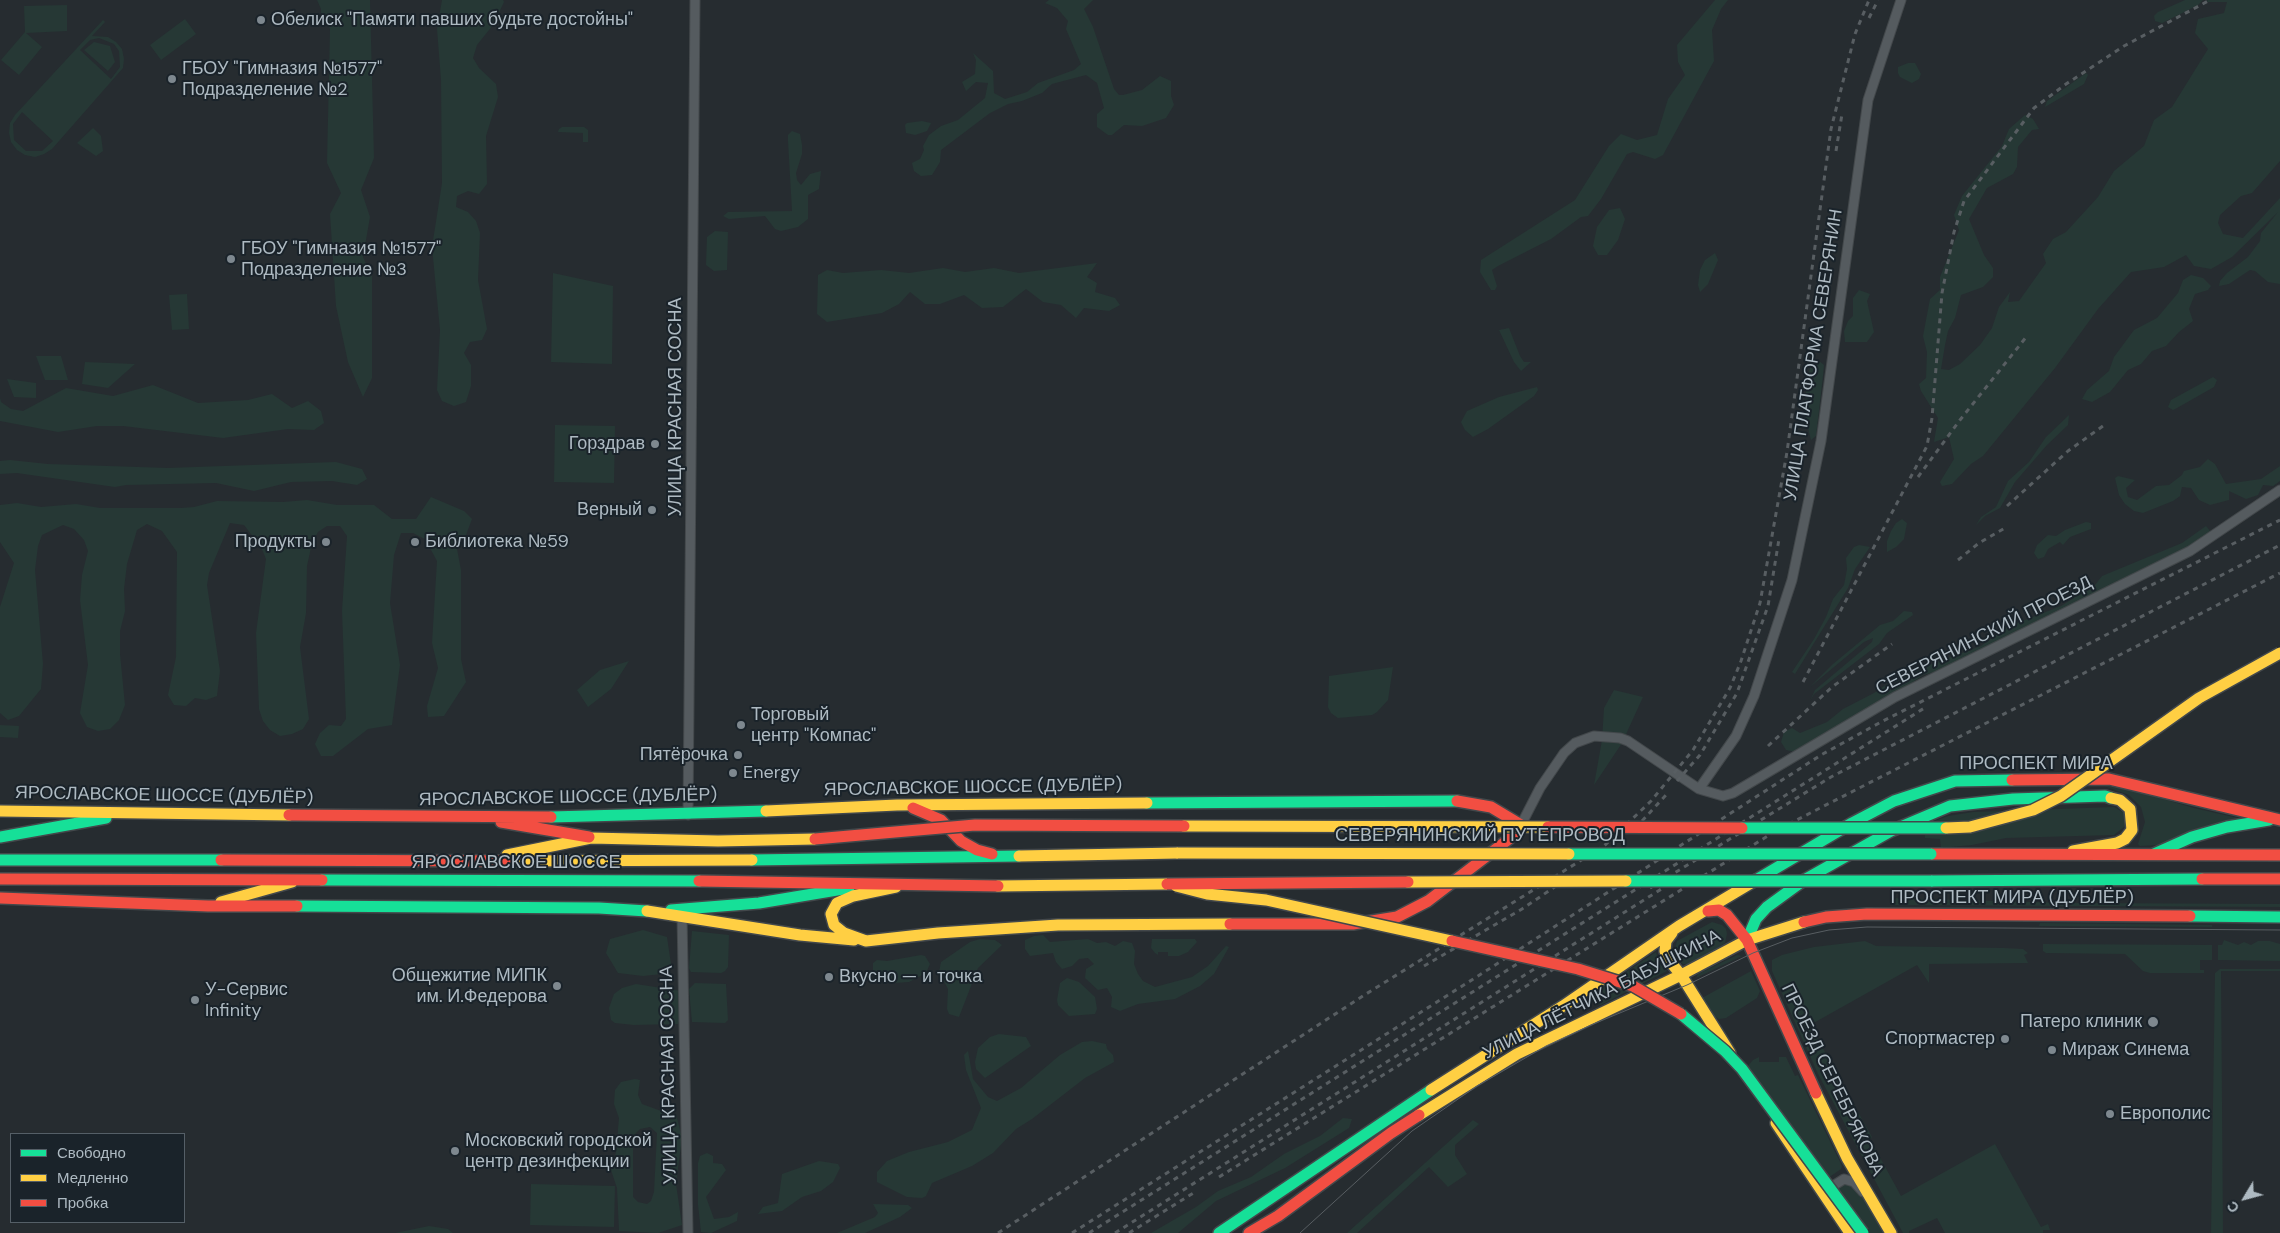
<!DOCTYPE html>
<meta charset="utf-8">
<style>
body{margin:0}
#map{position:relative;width:2280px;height:1233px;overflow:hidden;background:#262c30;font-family:"DM Sans",sans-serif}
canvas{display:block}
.legend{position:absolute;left:10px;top:1133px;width:175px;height:90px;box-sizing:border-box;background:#1a232a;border:1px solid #555f67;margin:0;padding:6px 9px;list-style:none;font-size:15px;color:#aebac2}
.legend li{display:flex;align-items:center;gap:10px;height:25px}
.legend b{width:25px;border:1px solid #555f67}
.north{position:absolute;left:2220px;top:1173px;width:50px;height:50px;-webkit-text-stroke:4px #1a232a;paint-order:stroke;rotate:233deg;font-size:14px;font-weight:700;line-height:20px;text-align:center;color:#aebac2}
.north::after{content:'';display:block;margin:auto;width:18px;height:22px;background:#aebac2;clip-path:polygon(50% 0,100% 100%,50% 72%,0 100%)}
</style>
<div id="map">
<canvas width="2280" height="1233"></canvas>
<ul class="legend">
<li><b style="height:6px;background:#16e098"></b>Свободно</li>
<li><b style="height:6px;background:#ffcf43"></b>Медленно</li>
<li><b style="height:6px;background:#f24e42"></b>Пробка</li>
</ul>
<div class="north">С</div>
</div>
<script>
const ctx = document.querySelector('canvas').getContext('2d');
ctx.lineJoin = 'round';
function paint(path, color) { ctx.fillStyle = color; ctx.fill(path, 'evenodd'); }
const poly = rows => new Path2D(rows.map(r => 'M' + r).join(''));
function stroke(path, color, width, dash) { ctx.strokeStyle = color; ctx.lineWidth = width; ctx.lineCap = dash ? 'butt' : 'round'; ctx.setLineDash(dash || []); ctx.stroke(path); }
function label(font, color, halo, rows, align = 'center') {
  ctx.font = font + ' "DM Sans",sans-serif'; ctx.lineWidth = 4; ctx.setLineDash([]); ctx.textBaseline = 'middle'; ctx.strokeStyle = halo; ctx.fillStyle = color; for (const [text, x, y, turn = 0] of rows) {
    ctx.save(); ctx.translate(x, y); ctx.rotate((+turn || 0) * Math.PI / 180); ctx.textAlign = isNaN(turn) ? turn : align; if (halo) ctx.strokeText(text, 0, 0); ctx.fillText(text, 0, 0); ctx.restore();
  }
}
paint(poly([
 [317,0,370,0,374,158,361,190,370,217,363,257,372,276,372,378,363,397,348,362,336,306,330,214,341,193,327,163,330,29,325,17,321,16,321,9],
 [442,0,503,0,504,2,493,25,477,45,473,58,479,68,496,84,498,97,486,136,487,184,479,194,468,191,457,196,456,207,468,212,476,221,480,233,478,280,487,329,482,340,470,342,464,353,471,365,471,386,466,402,454,406,442,401,437,390,440,330,432,247,442,183,441,80,437,29],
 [1049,0,1093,0,1084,9,1093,27,1114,89,1119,95,1123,95,1142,90,1160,76,1171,81,1171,96,1174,105,1166,118,1142,126,1124,125,1112,135,1108,135,1097,127,1097,114,1104,108,1097,83,1086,75,1052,84,1042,93,1022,101,1008,104,990,113,941,150,940,162,932,175,921,176,914,171,912,163,920,159,924,150,923,146,929,135,941,126,958,120,985,98,988,83,976,82,966,91,962,82,975,74,976,60,973,53,993,71,994,93,1005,99,1027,92,1038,83,1074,70,1081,64,1066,29,1068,21,1057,8,1045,3],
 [1715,0,1728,0,1721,9,1712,30,1714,61,1663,155,1655,159,1633,152,1627,154,1601,199,1588,216,1581,217,1551,239,1498,266,1492,270,1497,286,1495,290,1491,290,1480,272,1481,260,1575,200,1609,146,1621,134,1637,140,1657,135,1668,99,1685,75,1678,62,1677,45],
 [2185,0,2203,0,2198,5,2162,23,2155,21,2154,16,2158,12],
 [2208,0,2280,0,2280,161,2252,193,2241,196,2220,215,2218,223,2223,234,2243,238,2280,198,2280,284,2268,282,2255,271,2250,270,2229,284,2219,286,2220,281,2227,273,2248,257,2260,241,2261,233,2278,212,2232,257,2211,269,2194,266,2186,255,2164,267,2131,272,2098,309,2055,368,1983,456,1971,464,1952,484,1942,486,1940,482,1954,459,1949,437,1934,442,1938,418,1921,391,1919,384,1926,378,1927,352,1923,336,1930,299,1940,290,1940,277,1959,230,1954,215,1962,196,2002,146,2009,129,2025,115,2033,119,2039,129,2032,130,2018,147,2017,167,2013,174,1987,188,1969,219,1984,255,1993,268,1993,277,1983,287,1961,295,1955,318,1948,331,1945,345,1941,369,1949,370,1960,364,1980,345,1992,328,1999,307,2010,292,2008,302,2019,301,2046,263,2043,254,2053,239,2066,232,2098,197,2114,171,2144,146,2154,120,2172,107,2208,49,2195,33,2198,19,2224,13,2227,2,2207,2],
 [67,5,67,31,26,33,42,47,19,75,1,60,25,32,24,6],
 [185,19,196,34,161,60,150,45],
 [103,20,105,22,92,36,108,37,116,42,122,49,124,59,123,68,52,149,44,154,35,157,25,155,17,150,11,142,9,133,10,123,15,115],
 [99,38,114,44,119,51,120,67,111,79,80,50,90,40],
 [22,112,53,141,42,151,26,151,14,140,13,124],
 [94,42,110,46,115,62,108,71,84,50],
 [1908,63,1915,63,1921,74,1919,79,1912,83,1900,77,1898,73,1898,67],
 [2086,73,2088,75,2084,84,2045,107,2047,101],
 [922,121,931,123,927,131,915,135,906,133,905,125,907,123],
 [562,127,584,127,588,130,588,142,583,142,583,133,558,132,559,129],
 [93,128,101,136,103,151,96,156,77,143],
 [792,131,800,134,802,145,802,154,796,173,797,180,801,185,810,174,821,171,819,189,808,195,808,219,798,227,781,231,775,229,765,216,729,219,723,216,728,212,792,211,788,141,788,135],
 [1620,208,1625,219,1618,240,1607,255,1598,255,1593,246,1597,227,1609,210],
 [715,231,728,232,727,270,714,271,706,265,707,237],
 [1715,253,1718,260,1708,284,1700,292,1698,285,1700,270,1705,260],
 [1097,263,1087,277,1097,283,1095,292,1115,298,1120,305,1109,311,1084,308,1076,318,1061,305,1043,302,1026,289,1003,307,982,308,964,295,940,304,925,304,910,292,899,304,882,313,827,322,817,314,818,275,827,270,843,273,881,270,909,273,943,268,965,272,994,268,1019,273],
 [553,273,613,286,612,364,551,362],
 [2191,275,2203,278,2211,286,2208,290,2195,294,2189,309,2193,321,2179,332,2166,346,2152,351,2141,364,2128,370,2110,392,2092,402,2082,399,2087,390,2109,371,2114,357,2134,330,2157,318,2178,293,2183,280],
 [1859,290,1870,294,1867,301,1874,332,1867,342,1845,342,1844,331,1848,321,1853,316,1853,298],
 [187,294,189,329,172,330,169,295],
 [1509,328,1520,356,1524,362,1531,362,1521,371,1514,362,1499,330],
 [36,356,61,356,68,380,45,380],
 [1818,360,1824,365,1823,376,1816,436,1811,440,1805,416,1806,385,1810,368],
 [85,362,135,364,108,388,82,384],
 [2213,377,2217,380,2214,387,2177,408,2173,410,2168,407,2171,400],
 [7,379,36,383,36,398,14,397],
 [153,385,198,403,248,400,272,394,292,408,308,401,321,411,324,423,314,430,288,429,223,438,123,426,97,426,58,432,0,421,0,398,1,402,11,409,23,411,66,388,113,396],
 [1537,387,1538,390,1534,396,1488,429,1473,437,1465,430,1461,422,1467,411,1499,397],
 [2069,415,2068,425,2047,445,2015,482,2000,508,1985,516,1976,525,1981,517,1996,507,2008,481,2029,462,2046,437],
 [555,425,615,426,614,483,554,482],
 [2208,459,2215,464,2226,484,2261,479,2280,466,2280,481,2273,486,2263,485,2258,495,2246,499,2229,491,2229,500,2210,505,2199,500,2191,488,2182,487,2180,496,2173,501,2143,513,2134,511,2125,504,2119,495,2115,478,2118,476,2135,480,2126,488,2128,497,2137,500,2156,486,2169,485,2182,475,2184,471,2200,467],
 [10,460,48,464,168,468,336,462,362,469,367,479,357,485,332,481,291,482,254,491,216,483,126,485,115,487,17,473,0,474,0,461],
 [431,497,464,511,472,519,463,543,457,549,461,570,461,659,466,682,444,716,428,717,427,706,438,668,432,643,437,561,425,539,413,533,401,533,394,555,390,603,400,665,392,725,368,729,333,756,321,756,315,744,320,733,329,725,341,726,346,719,342,611,347,536,340,526,327,526,318,532,312,543,307,566,306,613,300,647,309,719,303,729,292,734,280,736,270,730,263,721,259,709,256,633,266,559,261,547,244,525,230,523,209,573,207,585,220,671,217,696,206,700,195,698,186,706,174,705,168,695,176,657,177,552,162,531,147,524,137,530,127,564,124,589,125,611,120,631,120,654,125,705,119,720,110,729,98,731,87,727,80,713,88,665,80,600,82,575,88,551,84,540,74,529,63,525,42,535,38,546,35,570,43,664,41,689,19,716,8,720,0,713,0,607,14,563,0,542,0,505,17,503,41,507,76,504,100,508,181,508,194,507,217,501,283,502,307,500,337,505,374,505,392,519,416,519],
 [1902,519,1907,523,1904,539,1896,547,1887,552,1887,541,1891,531,1896,523],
 [2086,522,2091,523,2091,529,2070,537,2063,545,2060,542,2048,549,2044,557,2038,559,2034,553,2037,545,2048,535,2056,536,2065,530],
 [2206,526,2211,532,2218,534,1942,670,1923,675,1893,696,1796,752,1786,750,1781,742,1784,732,1792,728,1800,733,1827,722,1843,709,1874,693,1899,676,1981,646,2007,627,2061,606,2095,585,2102,576,2182,543],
 [1859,545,1870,547,1855,569,1848,588,1795,674,1792,672,1814,639,1826,617,1833,599,1844,585,1847,569,1846,558,1854,547],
 [1904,611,1912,612,1913,615,1887,633,1879,644,1814,694,1810,701,1815,690,1872,642,1873,638,1864,642,1810,687,1833,664,1880,625,1893,621],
 [629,661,611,689,588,707,577,690,600,670],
 [1393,667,1388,700,1377,712,1372,715,1338,718,1331,713,1328,707,1329,676],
 [1614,690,1643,697,1622,743,1594,785,1602,740,1604,708],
 [0,725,19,726,18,738,0,737],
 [2104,786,2129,789,2194,808,2242,819,2196,830,2158,845,2140,846,2138,844,2145,822,2141,807,2129,795],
 [2114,807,2124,813,2126,819,2124,827,2114,835,2006,838,1972,845,1941,848,1940,839,1925,838,1924,825,1948,816,1973,812],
 [1892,898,2068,903,2280,904,2280,907,1892,905],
 [1712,922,1722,925,1726,929,1727,934,1725,943,1691,964,1683,964,1679,961,1674,952,1677,941],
 [2040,923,2212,925,2212,927,2039,926],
 [643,930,667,937,671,964,667,972,662,974,643,976,618,973,606,953,610,939],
 [692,931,729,935,728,967,725,971,721,973,691,972,689,968],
 [1043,935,1050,942,1088,939,1097,943,1106,942,1115,946,1123,941,1132,943,1135,951,1134,964,1138,974,1143,981,1155,987,1192,977,1208,966,1226,946,1229,947,1214,974,1200,986,1175,999,1138,1004,1120,1011,1111,1007,1112,997,1107,988,1098,990,1085,978,1086,969,1094,964,1088,958,1079,959,1072,966,1062,969,1056,962,1053,953,1030,956,1025,949,1025,940,1034,936],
 [980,939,995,940,1002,945,978,968,959,1017,949,1014,947,1009,948,989,939,972,941,962,970,942],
 [1152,939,1195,939,1197,942,1188,952,1179,956,1168,956,1168,952,1158,952,1158,955,1155,953,1151,948],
 [2224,940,2238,945,2244,942,2251,945,2258,941,2270,941,2280,944,2280,961,2218,960,2218,945,2222,945],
 [1865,941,1876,946,2004,948,2023,949,2028,953,2024,955,2028,963,1929,964,1929,983,1917,965,1810,1025,1872,1137,1870,1139,1901,1196,1995,1144,2041,1227,2048,1224,2050,1230,2043,1230,2043,1233,1945,1233,1937,1218,1909,1231,1909,1233,1903,1233,1818,1074,1772,971,1772,960,1782,955,1814,947],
 [2043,944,2212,945,2212,960,2200,960,2200,970,2204,970,2204,973,2150,973,2143,971,2125,954,2046,953,2043,951],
 [1656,952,1659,963,1667,971,1601,1005,1592,1002,1591,997,1594,993],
 [921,955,925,956,930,964,926,973,909,982,894,983,873,972,873,963,877,960,887,961],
 [1737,955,1742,956,1696,978,1698,974],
 [2220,969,2280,969,2280,971,2221,971,2223,1233,2211,1233,2215,973],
 [1751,971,1760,991,1757,998,1726,1018,1719,1019,1714,1016,1702,998],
 [1067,978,1079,982,1095,997,1097,1009,1095,1014,1069,1016,1058,1005,1057,1000,1060,983],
 [695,983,726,984,728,1020,725,1023,692,1022,689,989],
 [636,984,681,991,682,1015,678,1024,634,1025,615,1023,611,1020,609,1008,614,994,622,988],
 [999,1034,1026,1037,1031,1046,985,1078,976,1069,975,1062,978,1048,990,1037],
 [1092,1041,1106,1044,1107,1049,1113,1055,1114,1062,1085,1078,1032,1119,1016,1129,993,1153,972,1166,932,1183,926,1196,922,1198,907,1197,877,1182,877,1172,887,1161,909,1152,948,1142,972,1130,981,1108,966,1070,964,1055,968,1051,973,1079,988,1097,997,1101,1021,1088,1060,1055,1082,1042],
 [1759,1057,1759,1062,1779,1062,1779,1057,1786,1057,1795,1076,1798,1075,1842,1166,1841,1169,1828,1178,1747,1067,1753,1060],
 [635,1079,640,1080,638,1095,642,1104,661,1111,676,1114,682,1138,676,1184,682,1225,658,1233,619,1231,617,1188,611,1170,616,1152,619,1118,614,1104,615,1090,621,1082],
 [650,1127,657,1133,654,1192,651,1201,647,1204,638,1202,633,1197,633,1136,640,1129],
 [1343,1118,1352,1119,1349,1128,1285,1168,1216,1201,1178,1233,1151,1233,1196,1207,1218,1191,1251,1177,1284,1154,1320,1136],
 [1473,1120,1479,1124,1455,1145,1455,1155,1467,1174,1448,1187,1429,1167,1357,1233,1347,1233],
 [707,1153,713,1156,713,1163,722,1164,726,1170,706,1197,714,1219,729,1217,738,1212,737,1221,711,1233,701,1232,698,1205,698,1163,700,1156],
 [819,1161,838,1164,840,1168,833,1182,821,1191,802,1197,782,1211,758,1214,763,1207,778,1203,782,1174],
 [531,1184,615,1186,614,1227,530,1225],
 [1844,1184,1850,1184,1859,1191,1883,1233,1858,1233,1836,1190],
 [873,1204,908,1205,912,1208,900,1217,865,1233,837,1233,875,1217,878,1213],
 [429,1226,448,1229,453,1233,395,1233]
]), '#263835');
const street = poly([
 [1699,789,1736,736,1754,696,1792,580,1821,441,1868,100,1901,0],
 [688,815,695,0],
 [1521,825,1540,788,1564,753,1575,743,1594,736,1620,738,1628,741,1699,789,1723,796,1733,793,1895,697,2190,551,2280,490],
 [682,916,688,1233],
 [1830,1195,1833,1186,1844,1179,1854,1182,1863,1192]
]);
const fast = poly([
 [1147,803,1457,801],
 [551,817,766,811],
 [0,837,106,818],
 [2154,854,2192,837,2227,827,2269,820],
 [0,860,221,860],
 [752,860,1019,856],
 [322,880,699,881],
 [1756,880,1852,823,1894,801,1955,781,2012,780],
 [1931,881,2202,879],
 [297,906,599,908,647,911],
 [671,910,759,903,849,888],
 [2190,916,2280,917],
 [1747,940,1756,919,1767,907,1804,880,1891,831,1950,806,2013,799,2105,796,2111,798],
 [1219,1233,1431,1090]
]);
const slow = poly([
 [0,811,289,815],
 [766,811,897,805,1147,803],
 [2073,851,2117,843,2125,839,2132,830,2130,809,2120,800,2111,798],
 [507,855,591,838,718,841,815,839],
 [1019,856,1178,853],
 [512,861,752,860],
 [998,886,1167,884],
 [896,887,853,896,837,903,831,914,834,925,844,933,866,941,938,933,1058,925,1230,924],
 [221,902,292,882],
 [647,911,800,935,854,940],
 [1672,933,1666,941,1665,951,1668,959,1681,975,1730,1053],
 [1431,1090,1563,1006,1679,926,1756,880],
 [1816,1093,1847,1158,1891,1233],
 [1419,1115,1517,1054,1681,975,1747,940,1804,922],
 [1776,1123,1850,1233]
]);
const jam = poly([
 [2012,780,2109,779,2280,820],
 [913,808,941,820,961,841,977,850,992,854],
 [289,815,551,817],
 [501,822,589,837],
 [1931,854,2280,855],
 [221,860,512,861],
 [0,879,322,880],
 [2202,879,2280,879],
 [699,881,998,886],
 [0,898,208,906,297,906],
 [1708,911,1719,910,1727,915,1747,940,1816,1093],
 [1804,922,1826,917,1867,914,2190,916],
 [1230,924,1353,924,1397,917,1428,901,1509,839,1521,825,1491,807,1457,801],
 [1249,1233,1278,1216,1391,1133,1419,1115]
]);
stroke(street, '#43484b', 11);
stroke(fast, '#43484b', 14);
stroke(slow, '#43484b', 14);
stroke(jam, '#43484b', 14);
stroke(street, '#555b5f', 9);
stroke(fast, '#16e098', 11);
stroke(slow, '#ffcf43', 11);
stroke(jam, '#f24e42', 11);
stroke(poly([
 [1300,1233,1412,1131,1477,1086,1546,1046,1591,1025,1687,985,1753,953,1792,938,1829,930,1867,927,2280,930]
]), '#585e62', 1);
stroke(poly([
 [1869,18,1878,0],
 [1836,151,1842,114],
 [1918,477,1960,420,2027,336],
 [2007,506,2068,451,2103,426],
 [1958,560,1979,543,2005,528],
 [1803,682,1927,446,1932,418,1942,293,1954,232,1964,201,2034,108,2066,84,2124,46,2210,0],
 [1768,746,1832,687,1892,644],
 [1677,781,1700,755,1737,693,1768,606,1779,539],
 [1642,821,1666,795],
 [1650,888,1831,777,2280,545],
 [1424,966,1522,909,1571,876],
 [1219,1177,1779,829,2280,573],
 [998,1233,1366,994,1604,846,1651,801,1693,750,1730,688,1741,661,1760,603,1787,452,1831,129,1855,34,1869,0],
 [1072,1233,1478,976,1821,755,1881,722,2280,520],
 [1089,1233,1926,707],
 [1115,1233,1663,888],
 [1129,1233,1195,1192]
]), '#585e62', 3, [5, 5]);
const fastBridge = poly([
 [1742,828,1946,828],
 [1569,854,1931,854],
 [1626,881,1931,881],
 [1681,1014,1725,1051,1742,1069,1863,1233]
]);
const slowBridge = poly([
 [1184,826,1548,827],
 [1946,828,1970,827,2033,810,2061,796,2199,698,2280,653],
 [1178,853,1569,854],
 [1408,882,1626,881],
 [1176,886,1207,894,1266,900,1452,941]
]);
const jamBridge = poly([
 [1548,827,1742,828],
 [815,839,975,825,1184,826],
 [1167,884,1408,882],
 [1452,941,1578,969,1633,986,1681,1014]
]);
stroke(fastBridge, '#43484b', 14, []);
stroke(slowBridge, '#43484b', 14, []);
stroke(jamBridge, '#43484b', 14, []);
stroke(fastBridge, '#16e098', 11);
stroke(slowBridge, '#ffcf43', 11);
stroke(jamBridge, '#f24e42', 11);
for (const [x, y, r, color] of [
 [261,20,5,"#7e888f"],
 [172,79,5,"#7e888f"],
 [231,259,5,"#7e888f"],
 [655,444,5,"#7e888f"],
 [652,510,5,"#7e888f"],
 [326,542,5,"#7e888f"],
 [415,542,5,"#7e888f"],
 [741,725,5,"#7e888f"],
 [738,755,5,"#7e888f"],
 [733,773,5,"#7e888f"],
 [829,977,5,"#7e888f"],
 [557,986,5,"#7e888f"],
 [195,1000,5,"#7e888f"],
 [2153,1022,6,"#7e888f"],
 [2005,1039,5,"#7e888f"],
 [2052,1050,5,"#7e888f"],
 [2110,1114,5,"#7e888f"],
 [455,1151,5,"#7e888f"]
]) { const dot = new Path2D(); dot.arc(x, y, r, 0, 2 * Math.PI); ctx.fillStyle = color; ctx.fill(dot); stroke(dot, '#1a232a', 2); }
label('18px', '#aebac2', '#1a232a', [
 ["Обелиск \"Памяти павших будьте достойны\"",271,20],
 ["ГБОУ \"Гимназия №1577\"",182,69],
 ["Подразделение №2",182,90],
 ["ГБОУ \"Гимназия №1577\"",241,249],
 ["Подразделение №3",241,270],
 ["Горздрав",645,444,"right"],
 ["Верный",642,510,"right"],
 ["Продукты",316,542,"right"],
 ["Библиотека №59",425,542],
 ["Торговый",751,715],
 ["центр \"Компас\"",751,736],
 ["Пятёрочка",728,755,"right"],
 ["Energy",743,773],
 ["Общежитие МИПК",547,976,"right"],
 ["им. И.Федерова",547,997,"right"],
 ["Вкусно — и точка",839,977],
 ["У-Сервис",205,990],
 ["Infinity",205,1011],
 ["Патеро клиник",2142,1022,"right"],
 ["Спортмастер",1995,1039,"right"],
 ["Мираж Синема",2062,1050],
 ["Европолис",2120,1114],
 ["Московский городской",465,1141],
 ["центр дезинфекции",465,1162]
], 'left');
label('18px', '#aebac2', '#1a232a', [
 ["УЛИЦА ПЛАТФОРМА СЕВЕРЯНИН",1814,355,-81],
 ["УЛИЦА КРАСНАЯ СОСНА",676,407,-90],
 ["СЕВЕРЯНИНСКИЙ ПРОЕЗД",1984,636,-27],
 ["ПРОСПЕКТ МИРА",2036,764],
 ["ЯРОСЛАВСКОЕ ШОССЕ (ДУБЛЁР)",973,788,-1],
 ["ЯРОСЛАВСКОЕ ШОССЕ (ДУБЛЁР)",164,796,1],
 ["ЯРОСЛАВСКОЕ ШОССЕ (ДУБЛЁР)",568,798,-1],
 ["СЕВЕРЯНИНСКИЙ ПУТЕПРОВОД",1480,836],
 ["ЯРОСЛАВСКОЕ ШОССЕ",516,863],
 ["ПРОСПЕКТ МИРА (ДУБЛЁР)",2012,898],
 ["УЛИЦА ЛЁТЧИКА БАБУШКИНА",1602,995,-27],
 ["УЛИЦА КРАСНАЯ СОСНА",669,1075,-91],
 ["ПРОЕЗД СЕРЕБРЯКОВА",1832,1080,64]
]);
</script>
